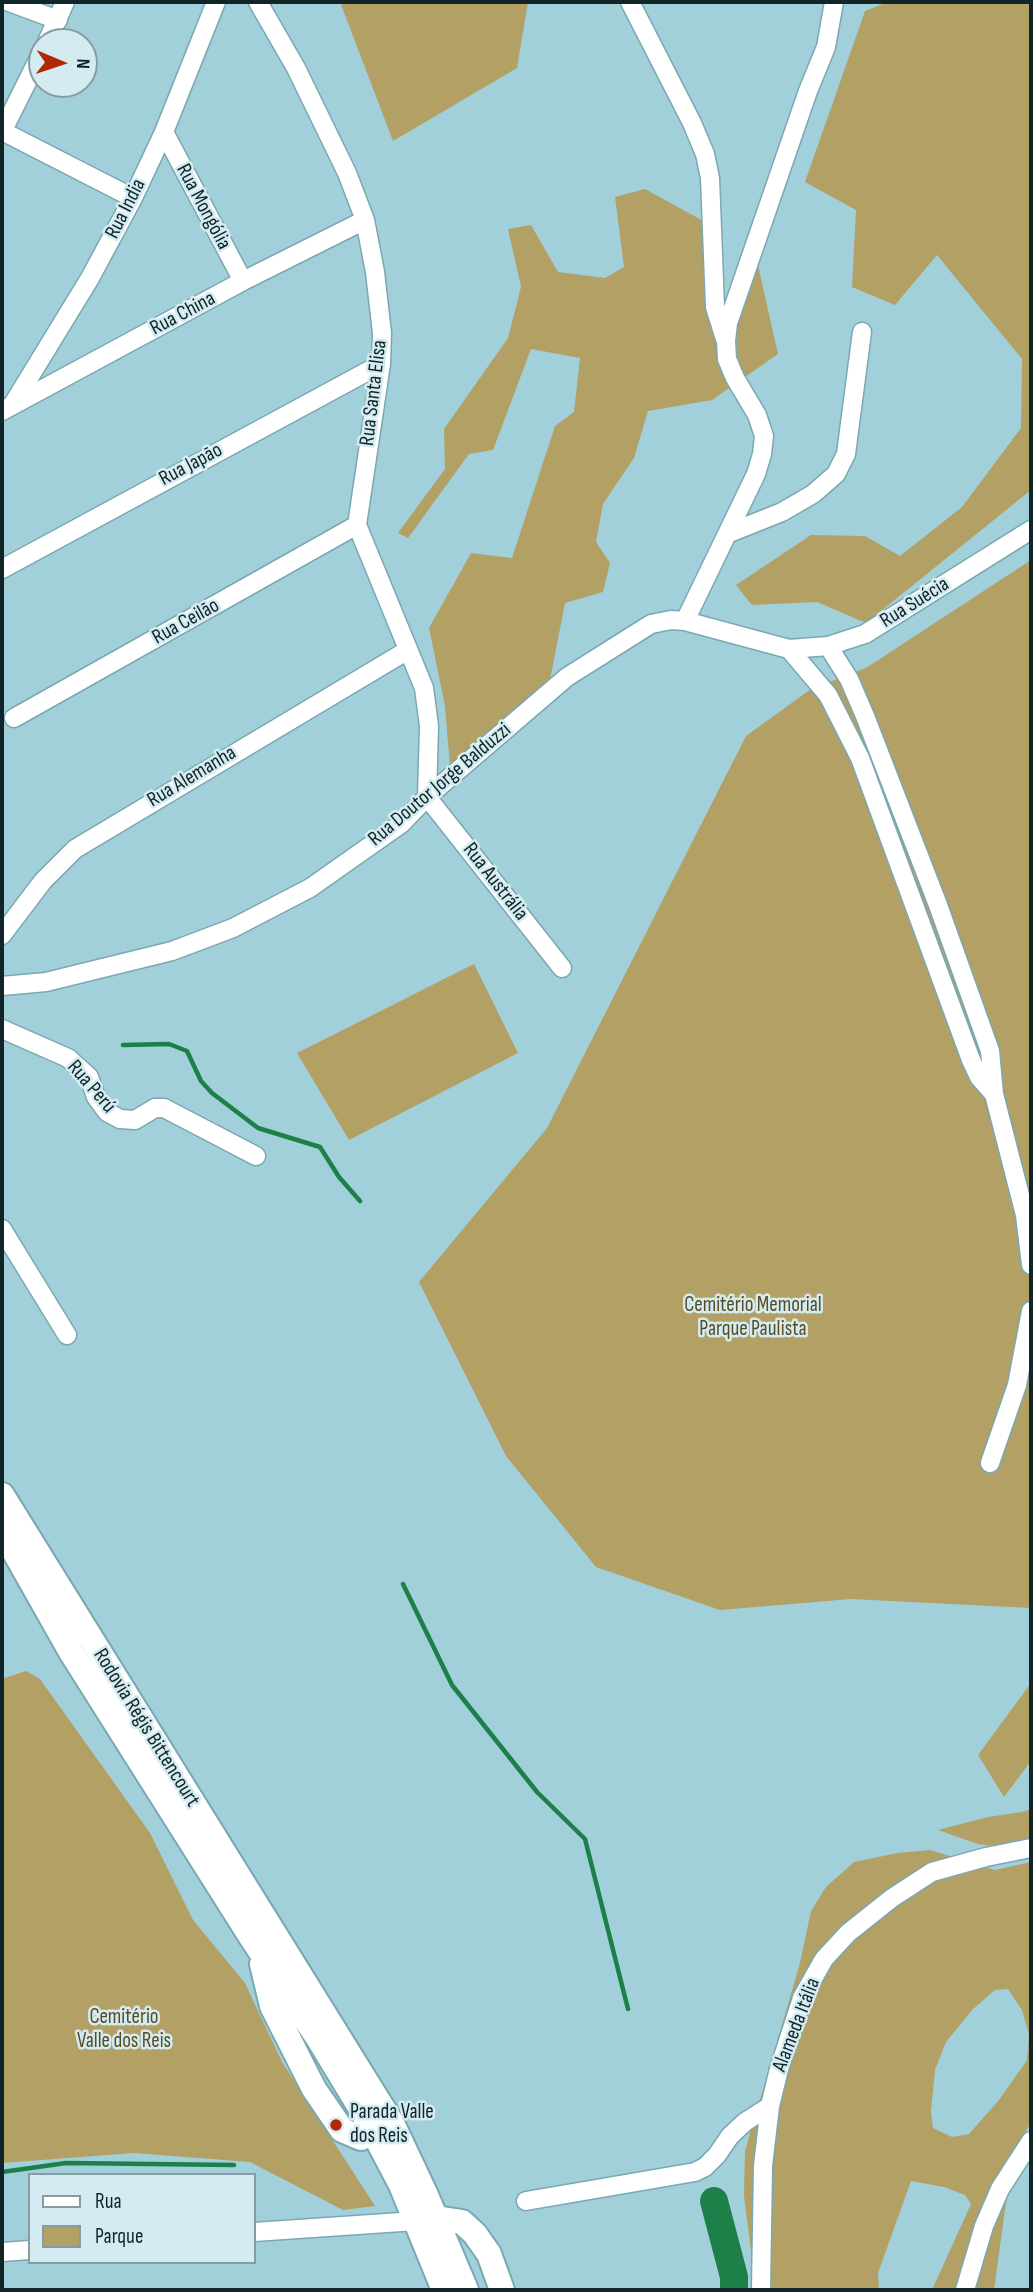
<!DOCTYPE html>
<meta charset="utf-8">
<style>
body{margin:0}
#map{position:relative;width:1033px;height:2292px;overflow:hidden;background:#a1d0db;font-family:"Sofia Sans Condensed",sans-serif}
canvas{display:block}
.frame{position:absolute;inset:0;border:4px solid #112428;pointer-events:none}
.legend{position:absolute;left:28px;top:2173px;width:228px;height:91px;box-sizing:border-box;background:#d4ecf1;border:2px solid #869ca1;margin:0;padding:9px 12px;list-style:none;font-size:21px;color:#112428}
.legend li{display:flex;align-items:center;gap:14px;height:35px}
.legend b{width:35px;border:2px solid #869ca1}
.north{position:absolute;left:28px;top:28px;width:70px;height:70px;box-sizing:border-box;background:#d4ecf1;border:2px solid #869ca1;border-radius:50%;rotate:92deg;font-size:19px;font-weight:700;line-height:28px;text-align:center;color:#112428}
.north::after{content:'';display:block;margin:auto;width:24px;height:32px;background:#b32704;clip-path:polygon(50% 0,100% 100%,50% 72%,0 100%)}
</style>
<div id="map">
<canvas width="1033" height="2292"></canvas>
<div class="frame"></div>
<ul class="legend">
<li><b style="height:9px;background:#fff"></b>Rua</li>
<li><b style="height:19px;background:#b2a065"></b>Parque</li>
</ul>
<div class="north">N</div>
</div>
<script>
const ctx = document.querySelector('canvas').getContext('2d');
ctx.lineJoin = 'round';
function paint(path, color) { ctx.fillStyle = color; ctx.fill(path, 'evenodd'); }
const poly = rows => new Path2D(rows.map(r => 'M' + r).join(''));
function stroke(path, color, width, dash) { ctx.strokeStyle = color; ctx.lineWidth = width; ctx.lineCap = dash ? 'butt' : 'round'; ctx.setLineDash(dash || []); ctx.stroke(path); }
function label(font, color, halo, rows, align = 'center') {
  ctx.font = font + ' "Sofia Sans Condensed",sans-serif'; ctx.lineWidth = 5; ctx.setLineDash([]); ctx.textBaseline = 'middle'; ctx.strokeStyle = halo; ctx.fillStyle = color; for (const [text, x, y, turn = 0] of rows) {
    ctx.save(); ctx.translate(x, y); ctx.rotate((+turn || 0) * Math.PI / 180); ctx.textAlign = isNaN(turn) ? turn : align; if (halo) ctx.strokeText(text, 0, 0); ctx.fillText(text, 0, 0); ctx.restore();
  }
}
paint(poly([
 [340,2,528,2,517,68,393,141],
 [888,2,1031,2,1031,490,866,623,817,602,752,605,736,585,811,535,865,536,900,556,962,507,1021,428,1022,359,937,255,895,305,852,287,856,210,805,182,865,11],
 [645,189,707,223,710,297,739,303,756,256,778,354,712,400,648,411,634,458,603,504,596,542,610,563,603,592,565,603,550,680,450,767,445,706,429,628,471,553,512,558,555,426,574,412,580,358,531,349,493,450,469,454,408,538,398,533,445,469,444,429,508,338,521,287,508,229,531,225,558,272,605,278,624,267,615,197],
 [1031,560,1031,1608,851,1599,720,1610,596,1567,506,1456,419,1282,547,1128,746,736,811,689,866,668],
 [474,964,518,1053,349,1140,297,1053],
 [26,1671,40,1679,150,1833,193,1920,245,1983,282,2062,375,2206,343,2210,250,2162,134,2153,2,2163,2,1679],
 [1031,1683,1031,1761,1004,1797,978,1755],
 [1031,1809,1031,1841,1000,1847,978,1844,938,1830,988,1817,1022,1812],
 [930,1850,995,1870,1031,1862,1031,2123,1021,2138,1008,2188,994,2290,932,2290,971,2204,965,2195,944,2187,911,2181,878,2273,879,2290,756,2290,744,2196,745,2151,800,1963,811,1911,826,1887,854,1862,898,1853],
 [1008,1989,1022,2010,1029,2035,1027,2060,999,2100,969,2134,952,2137,933,2128,931,2111,935,2070,946,2042,972,2010,995,1990]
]), '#b2a065');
stroke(poly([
 [123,1045,169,1044,187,1051,201,1081,212,1093,258,1128,320,1147,339,1177,360,1201],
 [403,1584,452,1685,537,1792,585,1839,628,2009],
 [2,2172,66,2163,234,2165]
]), '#1e8049', 4.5);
stroke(poly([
 [714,2201,734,2277,734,2290]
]), '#1e8049', 28);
const minor = poly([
 [9,2,58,20],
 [258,2,296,68,347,173,365,220,375,272,382,333,381,364,357,525,424,688,429,726,427,797],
 [630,2,692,123,705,154,710,178,715,307,725,339],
 [47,42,65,2],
 [2,131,133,198],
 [2,132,42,52],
 [164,132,243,281],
 [13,404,90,278,133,198,164,132,216,2],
 [2,411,243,281,365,220],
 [727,534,782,512,813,494,836,474,846,454,862,332],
 [2,569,381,364],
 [685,621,756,474,762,454,764,436,757,415,735,378,727,359,726,341,728,323,808,91,826,47,834,2],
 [828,646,849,679,865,716,938,905,990,1051,994,1094,1025,1215,1031,1265],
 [789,649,828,695,860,758,971,1060,979,1077,994,1094],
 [14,718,357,525],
 [427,797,562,968],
 [2,935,43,881,75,849,408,650],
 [2,986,46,982,172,951,233,928,310,888,401,824,427,797,567,677,651,624,671,620,685,621,789,649,828,646,865,634,1031,530],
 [2,1029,68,1058,89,1077,96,1097,107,1112,120,1119,135,1120,155,1108,164,1108,256,1156],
 [2,1229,67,1335],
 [990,1463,1017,1385,1031,1311],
 [526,2201,695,2172,705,2167,717,2155,730,2136,745,2122,770,2106],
 [254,2232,416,2221],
 [2,2252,30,2250],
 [761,2290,763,2166,770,2106,779,2069,802,1998,824,1959,848,1933,892,1898,932,1872,986,1857,1031,1848],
 [965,2290,984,2226,1000,2189,1031,2141]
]);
const highway = poly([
 [2,1495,392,2123,425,2193,466,2290],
 [2,1530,71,1652,251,1937,318,2038,361,2109,401,2185,444,2290],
 [262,1964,272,2006,314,2089,342,2130,361,2138,385,2126],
 [425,2220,436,2218,462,2222,475,2234,489,2254,502,2290]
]);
stroke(minor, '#7aa8b2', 21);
stroke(highway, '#7aa8b2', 28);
stroke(minor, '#fff', 18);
stroke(highway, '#fff', 24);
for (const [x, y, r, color] of [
 [336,2125,7,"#b32704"]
]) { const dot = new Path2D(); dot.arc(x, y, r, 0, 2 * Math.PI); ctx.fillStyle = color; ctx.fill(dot); stroke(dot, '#d4ecf1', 2.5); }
label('21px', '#112428', '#d4ecf1', [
 ["Rua Mongólia",203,207,62],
 ["Rua India",126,209,-63],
 ["Rua China",183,314,-28],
 ["Rua Santa Elisa",374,393,-83],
 ["Rua Japão",191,465,-28],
 ["Rua Suécia",915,603,-32],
 ["Rua Ceilão",186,622,-29],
 ["Rua Alemanha",192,777,-31],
 ["Rua Doutor Jorge Balduzzi",440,785,-40],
 ["Rua Austrália",495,882,52],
 ["Rua Perú",91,1087,49],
 ["Rodovia Régis Bittencourt",146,1728,58],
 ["Alameda Itália",797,2025,-69]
]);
label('21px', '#584c23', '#d4ecf1', [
 ["Cemitério Memorial",753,1306],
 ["Parque Paulista",753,1330],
 ["Cemitério",124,2018],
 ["Valle dos Reis",124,2042]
]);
label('21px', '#112428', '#d4ecf1', [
 ["Parada Valle",350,2113],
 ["dos Reis",350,2137]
], 'left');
</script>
